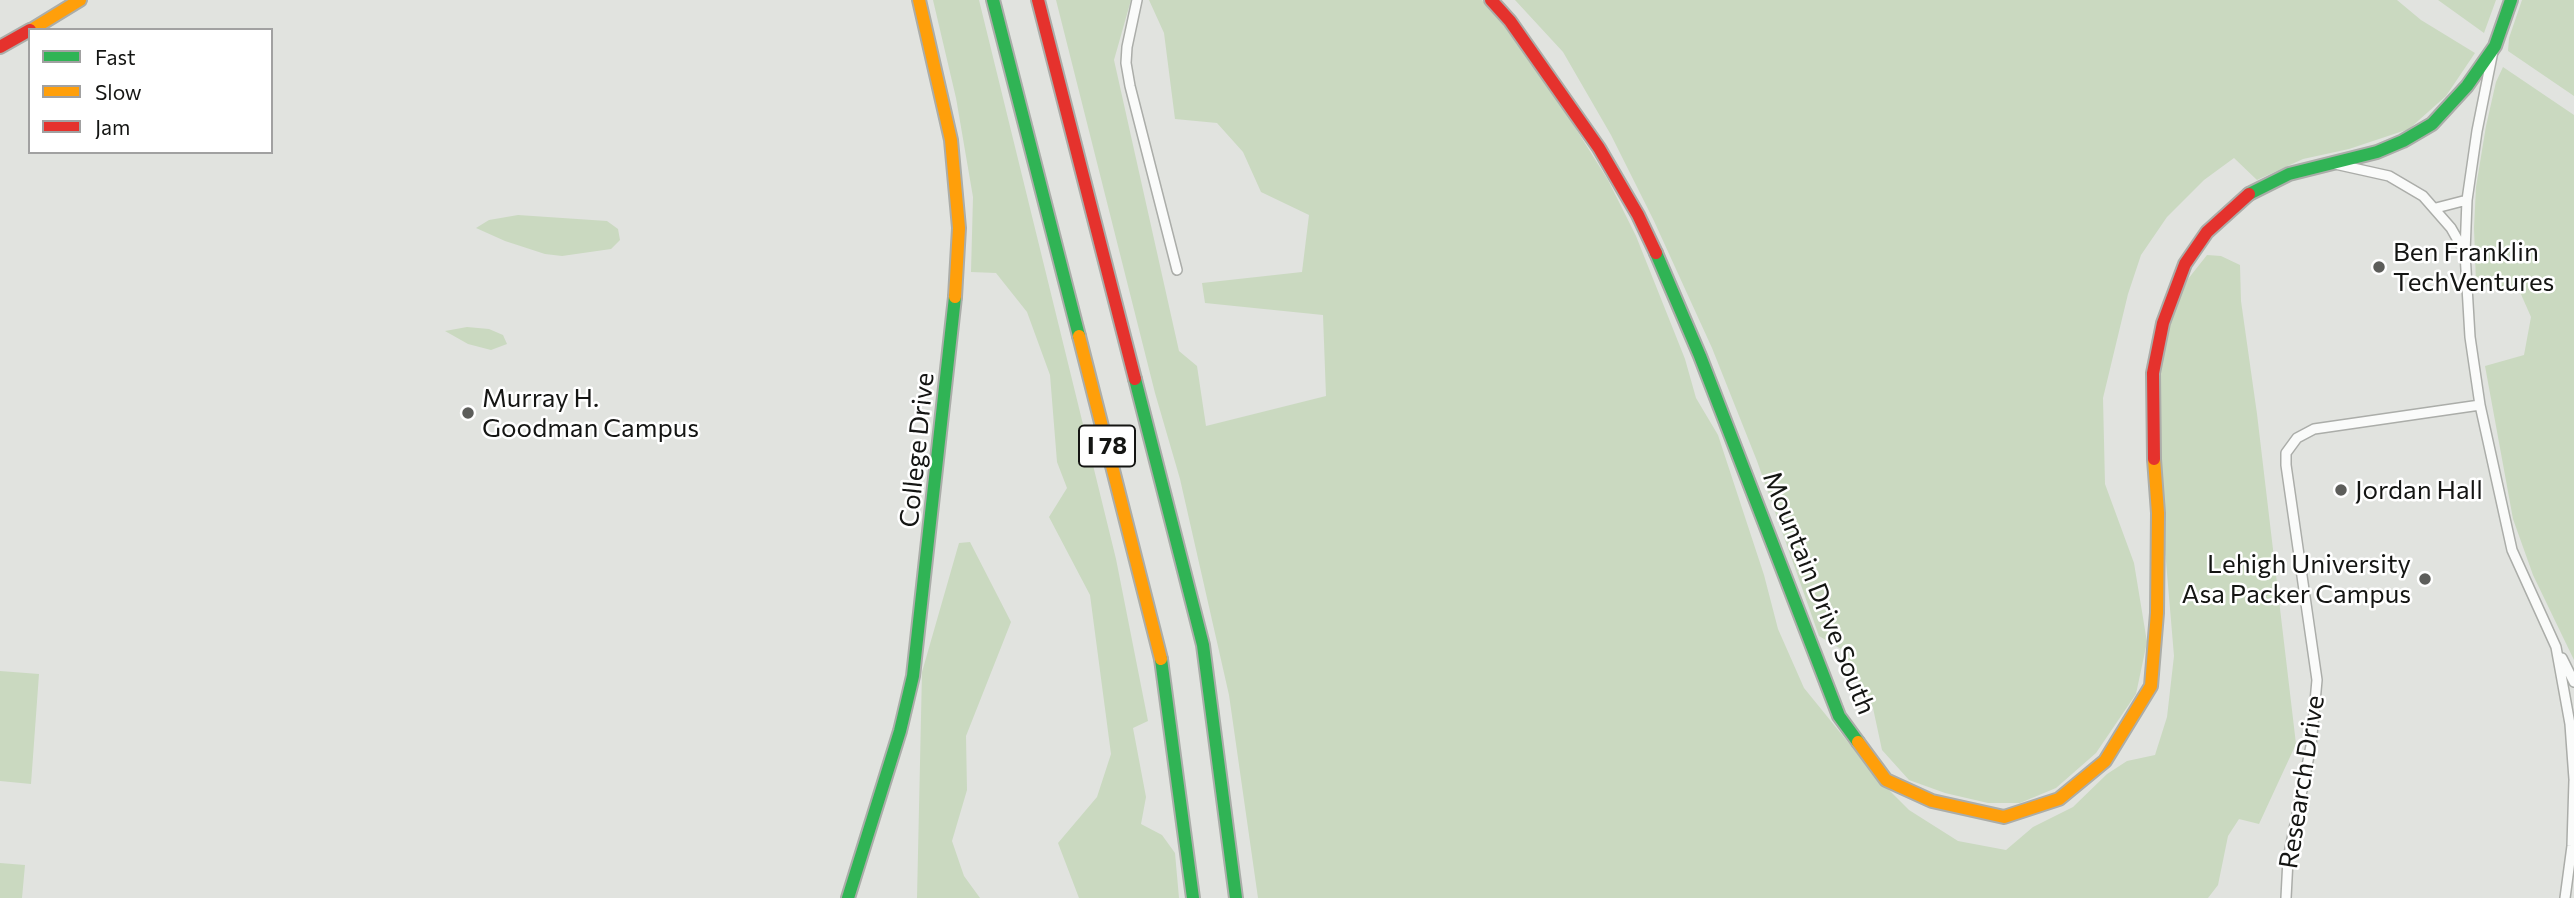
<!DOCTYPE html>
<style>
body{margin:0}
#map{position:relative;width:2574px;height:898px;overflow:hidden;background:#e1e3df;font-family:Commissioner,sans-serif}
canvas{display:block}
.legend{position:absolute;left:28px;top:28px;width:245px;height:126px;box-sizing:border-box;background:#fff;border:2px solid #a1a1a1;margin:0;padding:9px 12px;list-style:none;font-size:21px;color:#141513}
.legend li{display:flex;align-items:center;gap:14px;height:35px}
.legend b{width:35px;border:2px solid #a1a1a1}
</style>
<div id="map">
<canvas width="2574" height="898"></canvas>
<ul class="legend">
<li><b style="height:9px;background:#30b455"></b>Fast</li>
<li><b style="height:9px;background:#ff9f0a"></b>Slow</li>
<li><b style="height:9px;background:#e5322d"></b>Jam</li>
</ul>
</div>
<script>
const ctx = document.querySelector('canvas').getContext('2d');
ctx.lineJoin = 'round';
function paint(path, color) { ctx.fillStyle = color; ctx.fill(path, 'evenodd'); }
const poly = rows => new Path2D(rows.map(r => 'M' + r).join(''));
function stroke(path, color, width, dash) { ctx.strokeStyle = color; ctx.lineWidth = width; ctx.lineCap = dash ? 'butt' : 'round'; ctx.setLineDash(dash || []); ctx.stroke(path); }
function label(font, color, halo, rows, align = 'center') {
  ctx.font = font + ' Commissioner,sans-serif'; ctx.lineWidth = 5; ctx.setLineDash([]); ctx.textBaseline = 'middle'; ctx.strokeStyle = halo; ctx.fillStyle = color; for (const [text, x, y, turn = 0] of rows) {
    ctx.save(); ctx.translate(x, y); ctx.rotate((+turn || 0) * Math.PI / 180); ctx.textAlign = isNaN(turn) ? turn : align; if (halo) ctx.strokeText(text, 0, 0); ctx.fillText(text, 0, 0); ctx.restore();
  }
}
paint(poly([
 [933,0,979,0,1116,559,1148,721,1133,728,1146,797,1141,824,1162,835,1175,853,1179,898,1079,898,1058,843,1097,797,1111,754,1090,595,1049,517,1067,488,1057,462,1050,375,1027,312,996,273,971,272,973,197,956,98],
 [1056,0,1131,0,1114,60,1179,351,1197,366,1206,426,1326,396,1323,315,1205,303,1202,283,1302,272,1309,215,1261,192,1243,152,1217,123,1175,119,1164,33,1149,0,1482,0,1511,34,1546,81,1608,180,1636,236,1685,359,1696,398,1718,435,1764,575,1778,629,1804,688,1878,779,1909,810,1958,841,2006,850,2033,827,2073,807,2107,774,2127,761,2155,755,2167,717,2174,656,2162,514,2159,441,2159,370,2169,321,2188,279,2207,255,2221,256,2240,265,2241,301,2257,414,2296,744,2259,824,2239,819,2228,836,2218,885,2208,898,1258,898,1229,695,1180,479,1155,393],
 [1515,0,2397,0,2421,20,2475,53,2446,96,2409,129,2349,149,2303,159,2257,180,2234,158,2204,180,2167,217,2141,255,2128,294,2103,398,2105,484,2134,563,2147,642,2136,694,2096,753,2056,788,2020,803,1988,803,1945,793,1909,780,1882,750,1873,708,1841,649,1819,636,1757,461,1712,348,1654,221,1611,135,1563,52],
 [2438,0,2496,0,2484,33],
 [2522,0,2574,0,2574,96,2508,51,2509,38],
 [2503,67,2574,115,2574,660,2533,575,2513,519,2485,366,2524,355,2531,317,2520,292,2476,283,2474,228,2476,187,2486,126,2496,82],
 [518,215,607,221,618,229,620,240,611,249,562,256,545,254,505,241,476,228,489,220],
 [467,327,489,329,503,335,507,344,491,350,468,344,445,331],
 [970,542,1011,622,966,736,967,790,952,841,964,876,980,898,917,898,922,672,959,543],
 [0,671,39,674,31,784,0,781],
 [0,863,25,865,22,898,0,898]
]), '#cad9c0');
const street = poly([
 [1137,0,1127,47,1126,63,1130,86,1177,270],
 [2493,51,2477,131,2467,200,2465,253,2470,337,2480,405,2512,550,2556,647,2570,724,2574,779],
 [2335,164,2389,176,2423,196,2451,228,2464,251],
 [2436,208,2467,200],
 [2562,658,2574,682],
 [2286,898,2288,859,2311,746,2317,680,2286,465,2286,453,2297,438,2314,429,2480,405],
 [2565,898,2572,846,2574,781]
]);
const fast = poly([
 [993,0,1079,336],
 [2249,194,2289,174,2377,152,2403,141,2432,124,2467,86,2495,46,2511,0],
 [1656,253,1700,356,1839,716,1858,742],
 [1135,379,1203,645,1236,898],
 [1161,659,1193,898],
 [848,898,900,731,913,676,955,297]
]);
const slow = poly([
 [919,0,951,140,959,228,955,297],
 [31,30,80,0],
 [1079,336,1161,659],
 [1858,742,1886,780,1932,801,2004,817,2059,799,2105,761,2151,686,2157,613,2158,513,2154,459]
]);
const jam = poly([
 [1038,0,1135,379],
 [1491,0,1510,21,1599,148,1638,215,1656,253],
 [0,47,30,30],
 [2154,459,2153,373,2163,323,2185,264,2207,232,2249,194]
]);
stroke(street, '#abada9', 12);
stroke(fast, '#abada9', 16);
stroke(slow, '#abada9', 16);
stroke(jam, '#abada9', 16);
stroke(street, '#fafbfa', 9);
stroke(fast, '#30b455', 12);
stroke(slow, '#ff9f0a', 12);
stroke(jam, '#e5322d', 12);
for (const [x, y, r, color] of [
 [2379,267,7,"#5c5d5a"],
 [468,413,7,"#5c5d5a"],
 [2341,490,7,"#5c5d5a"],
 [2425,579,7,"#5c5d5a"]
]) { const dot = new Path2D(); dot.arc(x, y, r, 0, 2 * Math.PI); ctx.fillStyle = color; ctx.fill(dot); stroke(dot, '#fff', 2.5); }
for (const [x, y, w] of [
 [1107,446,56]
]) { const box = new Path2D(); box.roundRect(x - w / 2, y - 20.5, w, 41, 5); ctx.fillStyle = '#fff'; ctx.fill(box); stroke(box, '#141513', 2); }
label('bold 24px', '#141513', null, [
 ["I 78",1107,446]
]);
label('26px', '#141513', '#fff', [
 ["Ben Franklin",2393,252],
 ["TechVentures",2393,282],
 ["Murray H.",482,398],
 ["Goodman Campus",482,428],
 ["Jordan Hall",2355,490],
 ["Lehigh University",2411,564,"right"],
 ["Asa Packer Campus",2411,594,"right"]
], 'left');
label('26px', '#141513', '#fff', [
 ["College Drive",917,450,-84],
 ["Mountain Drive South",1819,593,68],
 ["Research Drive",2302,782,-81]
]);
</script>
